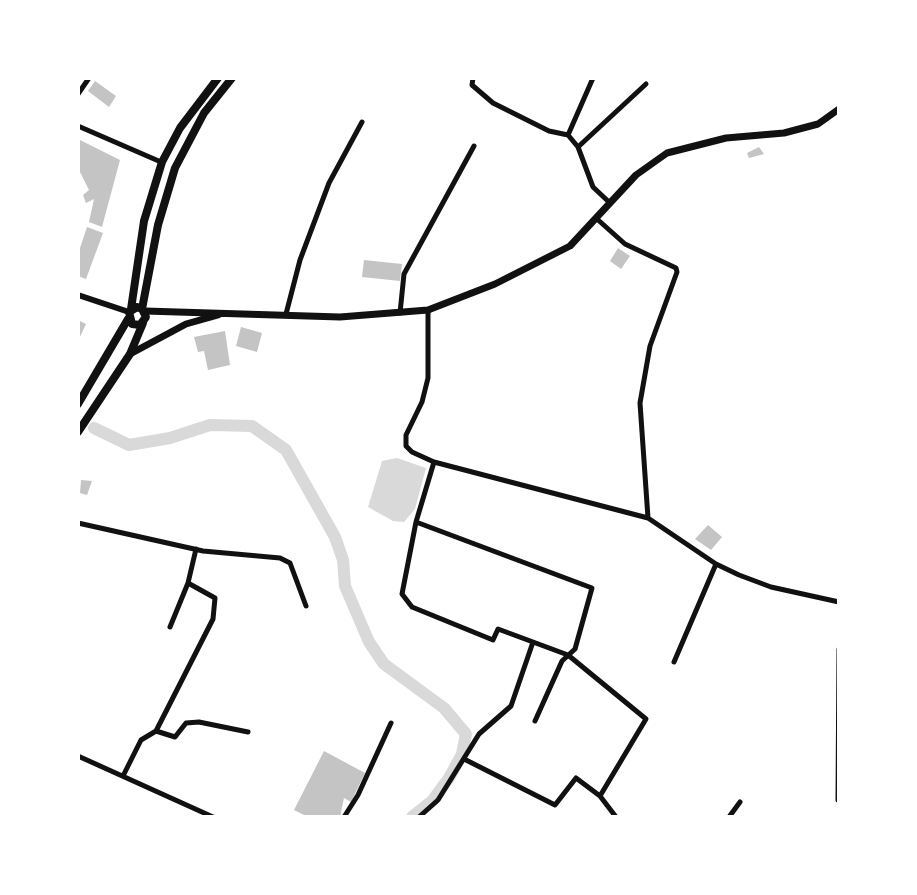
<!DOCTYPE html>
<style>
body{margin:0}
#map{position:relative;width:917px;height:895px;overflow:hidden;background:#fff;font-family:Jost,sans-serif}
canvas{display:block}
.frame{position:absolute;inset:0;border:80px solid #fff;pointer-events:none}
</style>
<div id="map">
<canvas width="917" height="895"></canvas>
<div class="frame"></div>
</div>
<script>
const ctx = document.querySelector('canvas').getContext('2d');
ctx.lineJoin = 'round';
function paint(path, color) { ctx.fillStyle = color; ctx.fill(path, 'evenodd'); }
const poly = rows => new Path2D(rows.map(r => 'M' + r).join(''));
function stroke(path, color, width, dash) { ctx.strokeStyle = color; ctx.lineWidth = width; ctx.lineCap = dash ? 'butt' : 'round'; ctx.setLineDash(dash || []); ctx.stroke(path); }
paint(poly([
 [397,458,426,468,415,509,404,522,393,521,368,507,382,461]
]), '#d9d9d9');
stroke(poly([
 [94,428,129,445,170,438,210,425,252,426,286,450,335,537,343,560,345,586,369,642,384,664,444,708,466,734,462,754,449,778,432,801,412,817]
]), '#d9d9d9', 12);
paint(poly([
 [95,81,116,96,109,107,88,91],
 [78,139,120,160,102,227,89,222,94,199,86,203,83,195,89,190,78,168],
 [759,147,764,154,749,158,747,153],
 [87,227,103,233,86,279,78,276,78,254],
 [618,248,630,256,621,269,610,261],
 [364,260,402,264,400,281,362,277],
 [78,320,86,324,78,341],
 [241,327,262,333,257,352,236,346],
 [225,331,230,365,208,370,204,351,198,352,194,337],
 [81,480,92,481,87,495,80,493],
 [708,525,722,537,711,550,695,539],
 [324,751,365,773,351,802,344,798,340,817,308,817,294,810]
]), '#c4c4c4');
stroke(poly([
 [473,78,472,85,493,103,549,131,568,135,578,147,593,187,610,203],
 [78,94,89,78],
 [78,126,161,162],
 [568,135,593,78],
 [578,147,646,84],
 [597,219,625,244,676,268,677,272,650,346,640,403,648,518],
 [428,310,428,378,422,402,406,435,406,446,412,452,434,462,648,518,716,564,739,575,771,587,839,602],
 [400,313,404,274,474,146],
 [286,314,300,260,329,183,362,122],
 [434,462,416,522,592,588,575,649,562,661,535,721],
 [416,522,402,594,412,607,493,640,498,629,568,655,646,719,600,796,576,778,555,805,466,760],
 [78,523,203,551,280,558,290,563,306,606],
 [170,627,188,583],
 [674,662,716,564],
 [156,731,213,619,215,598,188,583,196,549],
 [78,756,213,817],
 [123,776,141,740,156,731,175,737,186,723,199,722,248,732],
 [600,796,616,817],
 [838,800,839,649],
 [344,817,358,795,391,723],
 [419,817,438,800,479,734,511,706,533,642],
 [729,817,740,802]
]), '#111', 5);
stroke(poly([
 [78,295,129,312]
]), '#111', 6);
stroke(poly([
 [145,311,340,317,428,310,495,284,570,246,636,175,667,153,726,138,784,133,818,124,839,109],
 [130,354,186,324,218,315]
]), '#111', 7);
stroke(poly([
 [131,309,144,221,162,162,180,128,218,78],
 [142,309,137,307,129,312,132,324,140,325,146,317,142,309,158,225,175,168,204,113,232,78],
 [78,404,128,319],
 [78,432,130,354,143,323]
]), '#111', 8);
</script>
